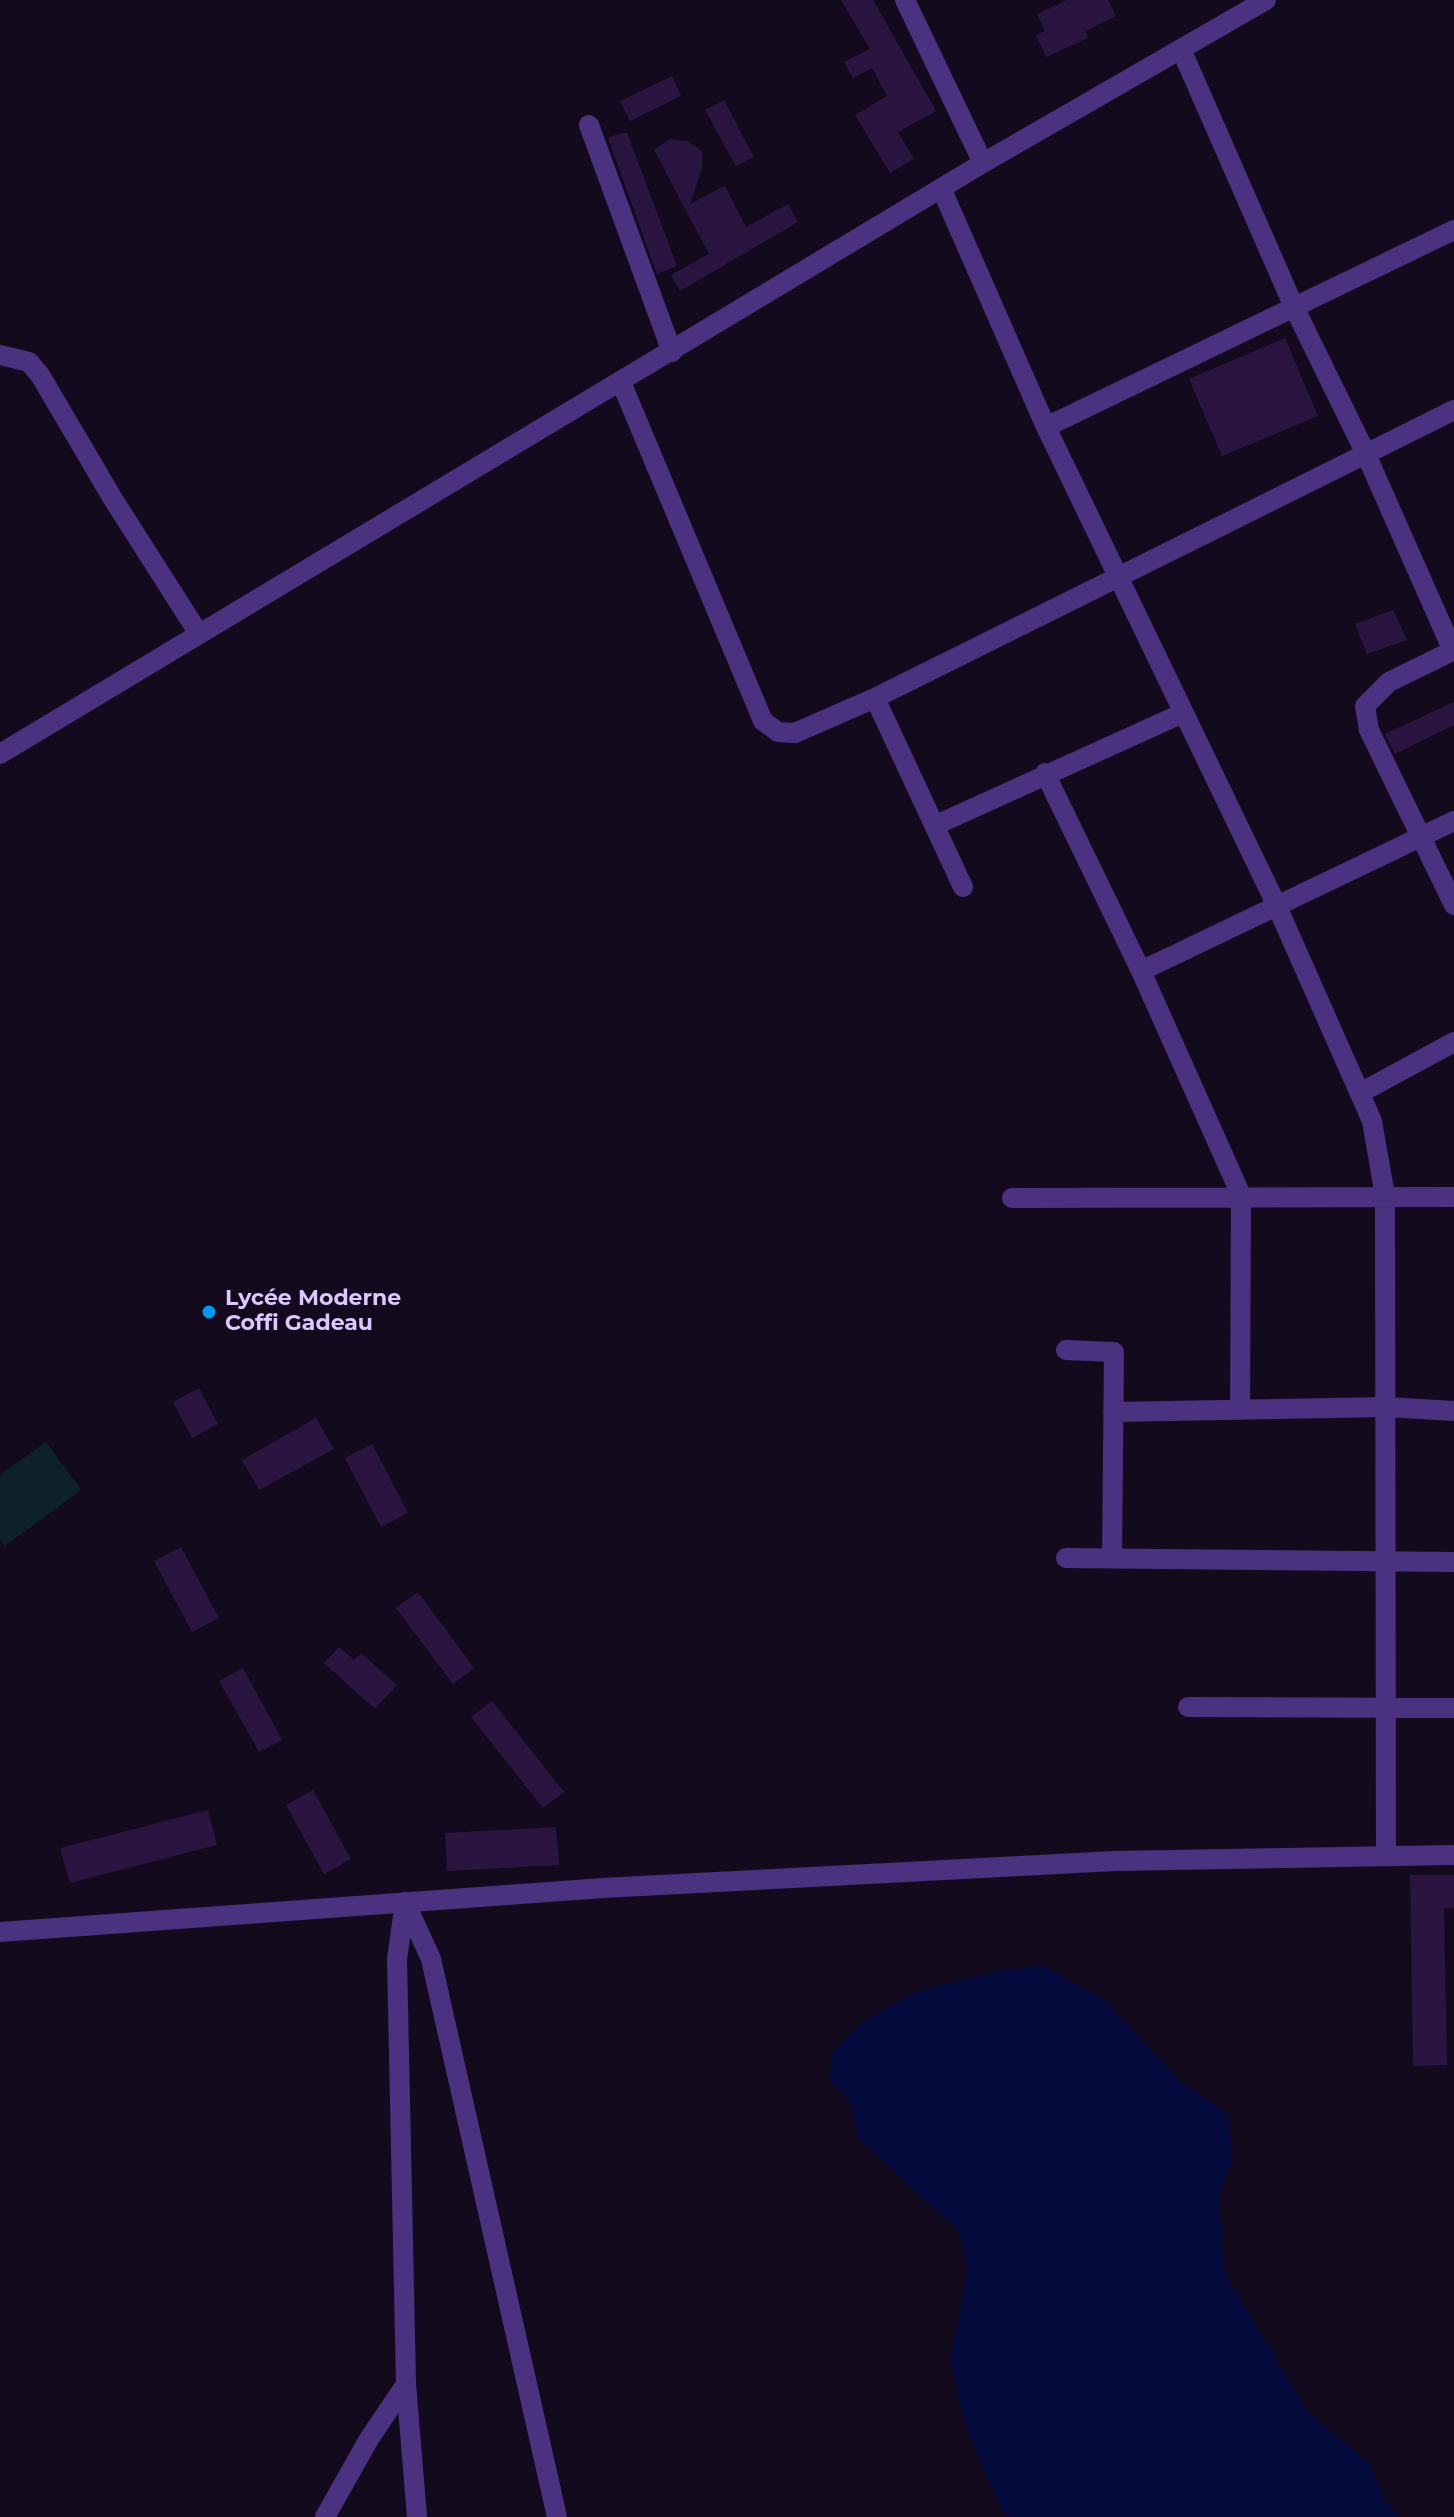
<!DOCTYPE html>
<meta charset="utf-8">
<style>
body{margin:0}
canvas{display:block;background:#130a1e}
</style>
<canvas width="1454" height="2517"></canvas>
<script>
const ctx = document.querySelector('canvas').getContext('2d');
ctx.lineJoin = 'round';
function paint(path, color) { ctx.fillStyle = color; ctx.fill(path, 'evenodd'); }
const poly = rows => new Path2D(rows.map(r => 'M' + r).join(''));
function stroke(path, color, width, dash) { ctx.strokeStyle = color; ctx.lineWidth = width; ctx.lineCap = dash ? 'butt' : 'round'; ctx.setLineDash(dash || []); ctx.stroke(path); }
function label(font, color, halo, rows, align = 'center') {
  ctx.font = font + ' Montserrat,sans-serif'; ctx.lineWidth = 7; ctx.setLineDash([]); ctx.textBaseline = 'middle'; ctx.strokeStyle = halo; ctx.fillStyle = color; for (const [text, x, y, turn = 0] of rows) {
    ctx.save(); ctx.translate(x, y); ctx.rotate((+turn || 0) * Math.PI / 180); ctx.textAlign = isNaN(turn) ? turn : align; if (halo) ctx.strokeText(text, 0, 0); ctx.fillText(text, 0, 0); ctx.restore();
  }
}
paint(poly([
 [46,1442,81,1490,5,1546,0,1540,0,1475]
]), '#0d2228');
paint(poly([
 [1043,1965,1105,2000,1180,2081,1228,2114,1233,2161,1219,2194,1224,2271,1308,2412,1370,2464,1385,2499,1399,2517,1010,2517,1003,2512,968,2434,950,2362,968,2268,958,2231,858,2138,850,2102,830,2081,832,2052,861,2023,915,1992,998,1971]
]), '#050b3c');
paint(poly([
 [841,0,873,0,936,111,898,132,914,159,890,173,855,115,887,96,872,68,853,78,844,62,870,49],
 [1067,0,1108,0,1116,16,1085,31,1088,38,1046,57,1036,35,1045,31,1037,14],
 [672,76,681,96,630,121,620,101],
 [724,100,754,157,736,166,705,110],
 [621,133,627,133,677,266,657,274,608,138],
 [670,139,687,141,702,151,702,169,690,204,725,186,746,227,788,204,798,222,680,291,671,275,709,254,654,150],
 [1285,338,1318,416,1222,456,1189,379],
 [1393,610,1407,640,1367,654,1355,624],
 [1454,702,1454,725,1395,754,1385,734],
 [199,1388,218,1424,192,1438,173,1402],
 [316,1418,334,1449,259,1490,242,1460],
 [372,1444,408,1513,381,1527,345,1458],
 [181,1547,219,1618,192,1632,154,1561],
 [418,1592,474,1668,453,1684,396,1608],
 [339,1647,354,1660,361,1653,397,1685,375,1709,324,1663],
 [243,1668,282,1740,259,1752,219,1681],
 [492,1701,564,1792,543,1808,471,1717],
 [313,1790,351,1859,324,1874,286,1805],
 [208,1810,217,1845,70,1883,60,1848],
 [556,1827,559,1865,447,1871,445,1833],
 [1410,1875,1454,1875,1454,1908,1444,1908,1447,2065,1413,2066]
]), '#291540');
stroke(poly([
 [905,0,983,163],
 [1181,49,1294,307,1365,452,1453,651],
 [589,125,672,352],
 [942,190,1046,427,1276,904,1372,1121,1385,1196,1386,1856],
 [0,355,29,362,40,375,113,499,199,634],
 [621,382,763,721,778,732,795,733,875,698,1454,410],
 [1046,427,1454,230],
 [1454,650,1389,682,1365,706,1369,730,1454,905],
 [875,698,963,887],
 [1045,773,1141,971,1241,1195,1240,1410],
 [936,825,1183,713],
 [1141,971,1454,821],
 [1360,1093,1454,1042],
 [1012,1198,1454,1197],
 [1066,1350,1114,1352,1112,1558],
 [1113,1412,1387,1407,1454,1411],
 [1066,1558,1454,1562],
 [1188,1707,1454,1708],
 [405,1902,431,1959,557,2517],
 [405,1902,397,1959,406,2384,417,2517],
 [325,2517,369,2439,406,2384]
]), '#4a3280', 20);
stroke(poly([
 [0,754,983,163,1266,0],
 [0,1932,603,1888,1115,1861,1454,1855]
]), '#4a3280', 20);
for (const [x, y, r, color] of [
 [209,1312,8,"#0099f2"]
]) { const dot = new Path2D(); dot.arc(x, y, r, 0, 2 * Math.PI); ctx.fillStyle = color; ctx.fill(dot); stroke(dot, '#130a1e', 3); }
label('bold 22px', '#dcc7ff', '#130a1e', [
 ["Lycée Moderne",225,1299],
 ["Coffi Gadeau",225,1324]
], 'left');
</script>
